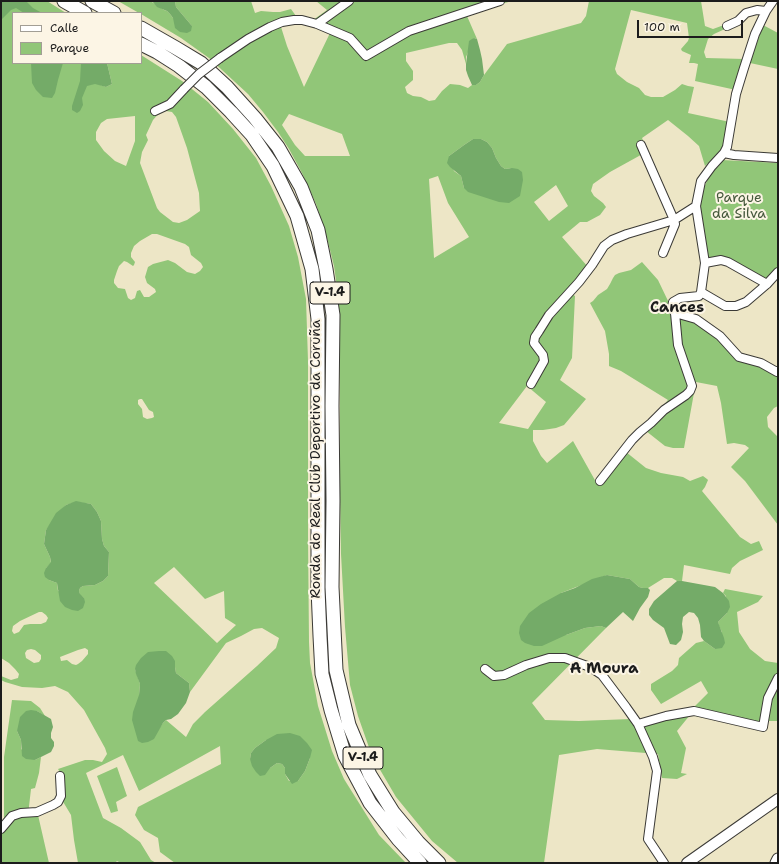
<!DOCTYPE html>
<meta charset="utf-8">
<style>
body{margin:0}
#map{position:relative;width:779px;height:864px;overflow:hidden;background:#ede6c6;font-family:"Shantell Sans",sans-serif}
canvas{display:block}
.frame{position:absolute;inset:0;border:2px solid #1c1c1c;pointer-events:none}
.legend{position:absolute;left:12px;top:12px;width:130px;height:52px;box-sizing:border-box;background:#fcf5e5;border:1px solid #a29e95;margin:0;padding:5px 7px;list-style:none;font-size:12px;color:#1c1c1c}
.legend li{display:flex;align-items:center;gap:8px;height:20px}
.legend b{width:20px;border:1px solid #a29e95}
.scale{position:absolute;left:637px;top:20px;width:106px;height:18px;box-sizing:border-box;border:2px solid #1c1c1c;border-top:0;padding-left:5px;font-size:12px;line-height:14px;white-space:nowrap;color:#1c1c1c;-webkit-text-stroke:3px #fcf5e5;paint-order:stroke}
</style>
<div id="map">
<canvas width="779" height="864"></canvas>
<div class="frame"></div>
<ul class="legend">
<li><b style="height:5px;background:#fff"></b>Calle</li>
<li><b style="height:11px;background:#91c678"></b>Parque</li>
</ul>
<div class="scale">100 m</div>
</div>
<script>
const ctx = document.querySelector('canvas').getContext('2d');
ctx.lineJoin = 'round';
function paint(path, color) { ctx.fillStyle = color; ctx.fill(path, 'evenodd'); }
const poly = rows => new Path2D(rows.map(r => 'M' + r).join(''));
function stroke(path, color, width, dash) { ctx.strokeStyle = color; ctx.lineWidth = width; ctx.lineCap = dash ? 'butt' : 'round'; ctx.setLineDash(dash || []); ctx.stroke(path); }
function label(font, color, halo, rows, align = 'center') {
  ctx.font = font + ' "Shantell Sans",sans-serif'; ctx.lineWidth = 4; ctx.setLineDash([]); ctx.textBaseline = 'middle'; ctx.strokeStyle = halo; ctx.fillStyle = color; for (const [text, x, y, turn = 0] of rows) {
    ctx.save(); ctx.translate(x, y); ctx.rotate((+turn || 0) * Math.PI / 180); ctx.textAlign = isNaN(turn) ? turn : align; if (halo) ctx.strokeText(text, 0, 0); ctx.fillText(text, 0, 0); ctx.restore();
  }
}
paint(poly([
 [1,1,47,1,66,13,13,13,13,63,93,63,89,85,95,83,106,87,112,84,107,63,141,63,141,55,182,81,208,102,233,129,256,158,271,186,289,226,298,257,306,299,308,361,308,536,309,642,310,663,318,706,332,751,344,779,379,835,406,863,175,863,160,852,158,838,144,830,135,815,138,807,221,764,220,746,139,791,123,755,86,773,103,818,121,828,140,842,151,860,156,863,121,863,117,861,115,863,78,863,74,840,71,815,62,800,62,775,58,769,85,760,93,760,102,762,107,754,105,748,84,710,68,692,55,686,42,688,22,687,5,682,1,680,1,676,11,680,18,678,19,674,15,669,9,663,1,658],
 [166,111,172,112,176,117,187,148,199,193,200,211,187,220,179,223,173,222,160,212,157,208,140,163,142,152,148,140,146,135,153,120,160,112],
 [135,116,135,141,126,166,115,161,104,151,96,140,96,132,101,123,107,119],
 [152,234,157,234,185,244,189,247,191,255,201,263,203,267,200,271,195,274,187,272,175,263,168,260,153,264,148,267,145,277,147,283,155,289,156,292,149,297,144,297,140,290,137,291,135,298,131,300,128,298,125,289,118,288,114,283,114,280,117,271,119,266,124,261,127,262,133,266,134,265,135,262,131,257,131,253,134,246,140,241],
 [140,399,142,399,149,410,153,412,154,417,152,418,147,419,143,417,142,409,138,404,138,400],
 [76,502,91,504,97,512,101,521,102,539,104,546,109,552,108,576,103,581,95,585,83,586,80,588,79,591,80,595,84,598,58,591,57,583,49,580,46,568,51,563,50,557,44,544,46,530,66,505],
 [174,567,205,599,224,591,225,618,236,625,217,643,154,583],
 [39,612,42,612,46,615,48,618,46,622,41,624,30,624,24,625,19,632,14,634,12,631,13,626,20,621],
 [262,628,279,638,276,648,257,666,205,712,193,724,186,737,166,720,163,723,158,730,139,695,140,684,135,669,175,661,175,667,176,673,189,683,190,692,226,643,241,636,254,629],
 [85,648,88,650,88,654,82,661,78,664,76,665,72,664,67,660,61,661,60,657,78,650],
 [31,649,35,650,41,655,41,659,39,662,34,663,26,658,25,653,27,650],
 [266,740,310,758,305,771,298,781,289,781,285,774,285,768,282,764,277,763,270,768,250,759,251,753,255,748],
 [118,1,152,1,152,2,164,10,167,11,170,14,173,18,192,26,176,7,175,1,251,1,255,13,261,11,273,12,280,12,291,9,296,16,313,20,327,10,316,1,512,1,494,6,467,16,477,39,474,38,466,57,466,64,462,50,457,43,449,43,406,53,406,61,413,71,413,80,405,87,407,93,413,96,421,97,429,101,435,100,442,91,450,84,460,85,468,88,472,85,476,85,480,82,484,75,507,44,581,23,586,16,589,1,701,1,705,26,713,29,724,25,725,29,714,34,708,39,704,52,706,58,745,59,736,90,695,81,698,64,694,63,689,63,691,55,682,51,681,49,688,41,689,38,687,23,631,10,615,69,617,74,627,82,639,88,645,95,651,97,663,97,675,90,682,84,688,86,694,87,688,113,730,122,723,147,717,155,705,166,699,146,688,136,668,120,642,138,648,151,610,172,593,184,591,191,594,196,603,203,606,207,600,215,587,222,580,222,562,237,588,267,571,293,575,296,572,358,560,380,586,399,564,425,556,428,543,430,533,430,533,441,541,456,547,463,573,441,596,482,597,482,668,400,621,371,609,366,609,354,605,331,590,303,593,301,598,295,607,289,610,284,613,278,615,275,619,273,631,270,642,262,658,280,669,303,669,308,700,324,758,365,778,374,778,406,774,408,767,417,768,427,778,437,778,525,745,481,731,467,749,448,745,445,734,443,727,444,721,403,717,386,696,382,684,448,673,448,665,446,646,431,626,452,646,468,661,473,683,477,690,481,703,476,707,479,708,480,705,487,702,491,740,537,751,544,759,541,763,550,740,561,732,568,730,574,684,565,682,581,677,581,672,578,664,578,648,588,643,588,639,587,630,579,607,575,561,593,566,635,585,628,601,626,606,628,532,703,545,720,579,721,631,719,635,725,693,708,708,693,701,681,661,704,651,690,651,684,672,671,678,665,679,658,696,643,704,641,715,649,722,632,719,626,718,622,727,613,726,596,723,593,725,589,763,596,758,602,737,612,739,632,750,649,765,661,778,663,778,721,768,721,766,729,690,715,677,731,686,748,681,773,687,774,677,779,662,778,658,754,597,749,559,755,544,863,458,863,432,841,396,797,372,756,358,716,350,685,345,627,341,554,340,493,340,385,338,295,334,266,327,238,316,204,302,173,289,149,278,132,263,112,248,94,209,58,181,38,141,14,141,13,139,13],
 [299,22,330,33,304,87,287,46,281,27],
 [289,114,342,134,350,156,305,156,295,145,282,125],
 [473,139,481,139,487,142,492,148,496,158,501,166,505,169,512,168,464,188,461,176,454,171,449,156,464,145],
 [438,176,448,203,469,237,434,258,429,179],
 [556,185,568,206,549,221,534,202],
 [527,386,546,402,528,429,499,423],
 [763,25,778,33,778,69,750,63],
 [722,160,778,163,778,269,768,280,709,259,699,206,702,192,707,181,712,172],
 [12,700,31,701,40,708,45,716,37,711,17,731,21,740,21,749,35,760,41,757,39,773,35,788,31,789,28,815,38,815,49,863,1,863,1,821,4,820,4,757],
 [117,767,127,796,116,802,118,811,111,813,97,776]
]), '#91c678');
paint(poly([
 [7,1,26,1,33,8,42,13,24,13,16,8,11,10,2,19,1,19,1,1],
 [152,1,175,1,176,7,192,26,191,31,187,33,180,32,175,28,173,18,170,14,167,11,157,7],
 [474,38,477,39,480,50,482,59,484,75,480,82,476,85,472,85,468,76,466,70,466,64,469,41,472,39],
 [31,63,63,63,58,80,55,93,52,98,43,97,36,90,32,83],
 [81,63,107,63,112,84,106,87,95,84,87,86,82,98,83,105,80,111,77,113,72,110,72,106,80,81],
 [473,139,481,139,487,142,492,148,496,158,501,166,505,169,512,168,518,169,522,172,523,180,520,196,509,203,499,202,468,192,464,188,461,176,450,167,447,163,449,156,464,145],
 [76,501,91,504,97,512,101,521,102,539,104,546,109,552,108,576,103,581,95,585,83,586,80,588,79,591,80,594,84,598,85,602,83,608,78,611,72,610,65,607,60,601,57,583,49,580,45,577,44,573,46,568,51,562,50,557,44,544,46,530,56,513,66,505],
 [607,575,630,579,639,587,643,588,648,588,650,590,648,597,640,608,633,621,623,612,606,628,601,626,585,628,566,635,542,646,534,646,525,643,521,640,519,633,520,626,529,613,541,604,561,593,575,588,592,579],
 [677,581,682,581,715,587,723,593,729,601,730,607,727,613,718,622,724,638,725,643,722,648,715,649,704,641,701,637,700,625,698,618,694,613,689,612,683,617,682,624,683,632,681,640,676,645,670,644,664,628,653,620,649,615,649,609,654,601],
 [159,651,166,651,172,656,175,661,175,667,176,673,189,683,190,692,186,703,178,714,171,719,166,720,163,723,154,739,148,742,142,743,138,741,132,720,133,712,139,695,140,684,136,674,135,669,136,665,141,658,148,652],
 [31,710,37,711,51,719,53,727,51,733,51,738,54,742,54,746,51,752,35,760,26,759,22,756,21,740,17,731,20,717,26,711],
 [290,733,300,736,307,743,312,750,310,758,305,771,298,781,292,784,285,774,285,768,282,764,277,763,270,768,265,775,260,776,256,772,252,766,250,759,251,753,255,748,266,740,277,734]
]), '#74ab68');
const minor = poly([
 [773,1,766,11,755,34,744,68,736,94,727,147,724,153,712,166,701,181,696,206,705,263,701,292,725,306,736,306,746,302,767,284,778,272],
 [317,24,349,1],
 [727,26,738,21,746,13,757,10,766,11],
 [220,58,248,39,270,27,282,22,294,20,302,20,317,24,350,38,366,56,409,31,500,1],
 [155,111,170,104,184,89],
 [641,145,674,220,675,224,663,253],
 [724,153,734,155,778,158],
 [705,263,721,260,728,262,767,284],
 [675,313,696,319,720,336,739,357,761,363,777,372,778,371],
 [531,384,544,361,543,355,534,343,535,337,539,331,549,315,579,282,592,265,604,246,612,240,627,234,674,220,696,206],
 [600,481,632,440,640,432,651,423,664,410,686,395,690,391,692,386,678,345,675,313,672,308,673,302,680,298,699,296,701,292],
 [485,669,494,676,504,675,526,665,549,658,565,658,590,667,602,675,626,707,638,724,653,757,657,771,648,839,664,863],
 [638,724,666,716,694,711,763,727,768,698,778,678],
 [1,829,12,816,21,813,37,812,53,805,58,802,61,796,60,776]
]);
const tertiary = poly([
 [687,863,778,799]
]);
const secondary = poly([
 [776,863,778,859]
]);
const trunk = poly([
 [64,1,85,13],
 [92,1,114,13],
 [141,28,176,48,201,63,227,87,255,118,278,147,301,187,318,230,326,269,333,315,332,406,333,501,332,587,336,670,349,725,370,775,393,812,418,842,439,863],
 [141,44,157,52,179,66,206,87,231,112,252,135,273,166,297,216,312,269,318,319,318,589,320,636,322,674,331,710,345,756,370,803,398,839,420,863]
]);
stroke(minor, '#3b3a36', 10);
stroke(tertiary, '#3b3a36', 12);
stroke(secondary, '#3b3a36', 13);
stroke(trunk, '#3b3a36', 15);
stroke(minor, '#fff', 8);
stroke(tertiary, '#fff', 10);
stroke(secondary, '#fff', 11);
stroke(trunk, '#fff', 13);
const minorBridge = poly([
 [184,89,199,74,220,58]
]);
stroke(minorBridge, '#3b3a36', 10, []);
stroke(minorBridge, '#fff', 8);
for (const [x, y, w] of [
 [330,293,40],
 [363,758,40]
]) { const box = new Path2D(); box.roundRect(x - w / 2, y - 11, w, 22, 3); ctx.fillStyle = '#fcf5e5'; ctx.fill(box); stroke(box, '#1c1c1c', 1); }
label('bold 13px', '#1c1c1c', null, [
 ["V-1.4",330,293],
 ["V-1.4",363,758]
]);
label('14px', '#45583c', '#fcf5e5', [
 ["Parque",739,198],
 ["da Silva",739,214]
]);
label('14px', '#1c1c1c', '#fcf5e5', [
 ["Ronda do Real Club Deportivo da Coruña",316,459,-90]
]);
label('bold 15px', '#1c1c1c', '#fcf5e5', [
 ["Cances",677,308],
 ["A Moura",604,669]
]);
</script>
